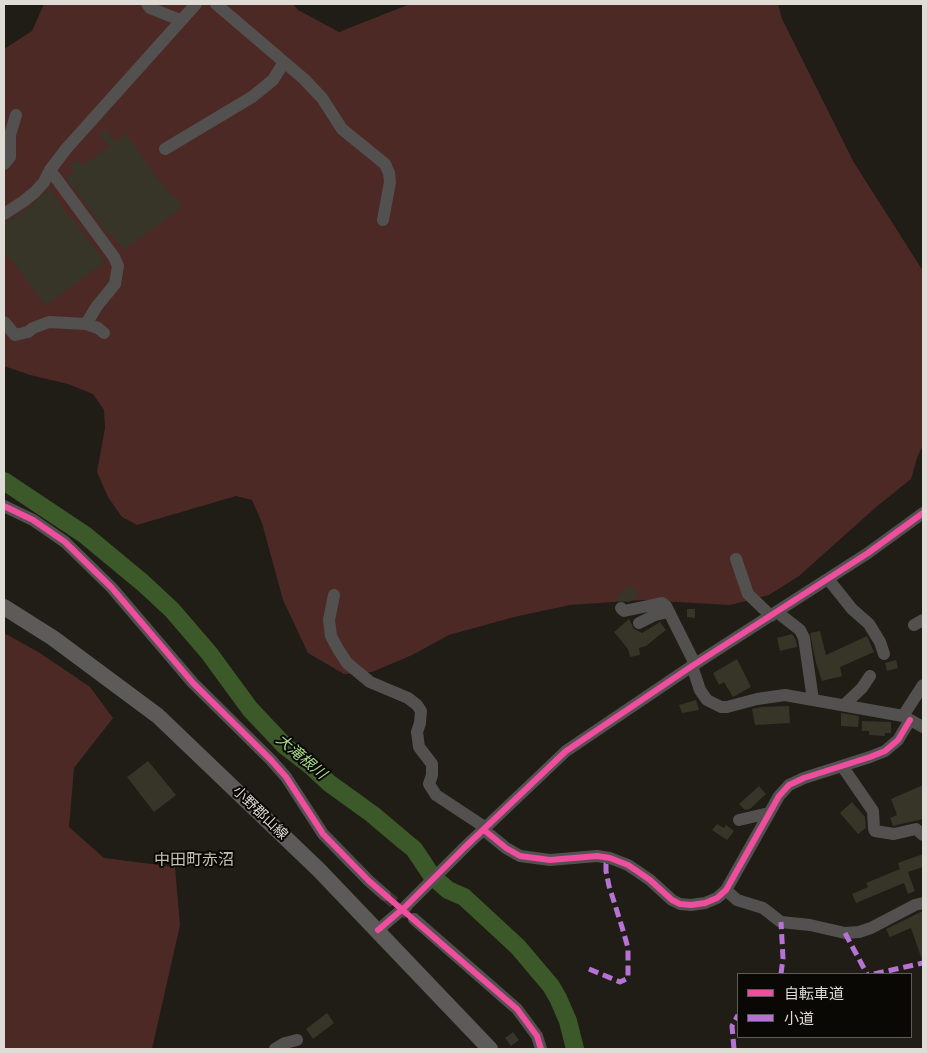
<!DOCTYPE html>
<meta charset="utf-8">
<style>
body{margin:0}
#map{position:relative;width:927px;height:1053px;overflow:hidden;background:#201c16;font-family:Montserrat,"Noto Sans JP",sans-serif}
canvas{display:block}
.frame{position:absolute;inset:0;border:5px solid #dfdbd5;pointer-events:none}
.legend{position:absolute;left:737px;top:973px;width:175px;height:65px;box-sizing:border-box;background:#0a0805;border:1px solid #5f5c58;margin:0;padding:6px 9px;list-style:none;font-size:15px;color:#dfdbd5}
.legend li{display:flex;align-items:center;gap:10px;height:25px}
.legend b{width:25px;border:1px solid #5f5c58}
</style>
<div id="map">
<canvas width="927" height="1053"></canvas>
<div class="frame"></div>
<ul class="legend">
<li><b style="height:6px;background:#ef4d9e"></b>自転車道</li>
<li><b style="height:6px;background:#b673d3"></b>小道</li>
</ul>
</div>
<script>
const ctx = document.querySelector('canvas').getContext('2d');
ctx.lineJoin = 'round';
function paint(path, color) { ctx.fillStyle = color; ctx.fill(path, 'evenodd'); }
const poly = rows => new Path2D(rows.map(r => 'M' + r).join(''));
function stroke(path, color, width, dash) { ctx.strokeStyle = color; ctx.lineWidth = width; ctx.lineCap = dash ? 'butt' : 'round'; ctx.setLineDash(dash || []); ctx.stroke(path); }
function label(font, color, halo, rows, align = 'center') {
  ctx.font = font + ' Montserrat,"Noto Sans JP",sans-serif'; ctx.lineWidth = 4; ctx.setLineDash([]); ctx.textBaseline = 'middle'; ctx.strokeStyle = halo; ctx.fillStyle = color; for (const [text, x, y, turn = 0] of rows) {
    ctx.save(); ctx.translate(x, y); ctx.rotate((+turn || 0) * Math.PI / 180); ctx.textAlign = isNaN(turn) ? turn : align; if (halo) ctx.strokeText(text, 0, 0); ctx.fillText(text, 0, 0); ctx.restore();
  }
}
paint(poly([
 [44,4,293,4,298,10,339,32,410,4,778,4,782,19,853,161,923,271,923,446,918,455,911,479,875,508,799,576,769,595,730,605,642,600,570,605,514,617,449,635,412,655,372,672,344,674,308,653,283,600,262,523,252,500,236,496,137,525,122,517,108,497,97,472,105,428,104,410,93,394,68,384,30,375,4,366,4,49,32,31],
 [4,633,40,653,90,687,113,718,74,768,69,827,104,858,175,867,180,925,152,1049,4,1049]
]), '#4d2926');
stroke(poly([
 [4,481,85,535,143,583,172,610,209,653,250,709,285,746,312,767,329,783,372,814,404,841,414,849,432,876,448,890,464,897,518,947,551,986,558,998,568,1021,575,1049]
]), '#3c5929', 18);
paint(poly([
 [104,129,116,142,126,134,159,181,160,180,172,196,173,195,183,207,123,250,111,234,109,235,97,220,66,178,74,172,69,166,78,160,82,166,110,146,99,135],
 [49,188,71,219,72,218,105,262,46,305,10,258,8,258,4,252,4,222,8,221,29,207],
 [632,585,639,595,629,602,617,601,615,598],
 [687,609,695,609,695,618,687,617],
 [629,619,634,629,642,633,660,622,666,630,646,646,639,648,640,655,630,657,628,649,614,632],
 [820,631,826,655,867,636,874,652,840,667,842,676,822,681,816,663,810,633],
 [792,634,796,640,797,647,780,651,777,638],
 [737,659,751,687,733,697,724,682,719,685,713,673],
 [896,660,898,668,887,671,885,663],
 [696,700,699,710,682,713,679,705],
 [789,706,790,723,755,725,752,709,761,707],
 [841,713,859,716,858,727,841,726],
 [862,721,891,722,891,733,885,733,885,736,869,735,869,731,862,731],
 [148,761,176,795,154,812,127,777],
 [923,785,923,819,893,826,890,818,897,815,891,799],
 [759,786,766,794,750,809,745,810,739,804],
 [852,802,865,817,866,828,858,834,840,813],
 [717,824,724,828,726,825,734,831,727,840,712,830],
 [923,854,923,867,908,872,915,891,908,894,904,883,856,903,852,894,868,887,866,883,900,869,898,863],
 [923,911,923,959,922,960,911,928,890,937,886,929],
 [327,1013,334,1023,313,1039,306,1029],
 [513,1032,519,1040,511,1046,505,1038]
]), '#373428');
stroke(poly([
 [385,895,414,919]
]), '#3d3933', 12, [12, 6]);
stroke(poly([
 [147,4,150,8,180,20],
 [216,4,304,79,322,98,342,129,385,164,389,173,390,182,383,220],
 [165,149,252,97,273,80,284,62],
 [4,164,10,157,10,135,16,115],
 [50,170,114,257,118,266,115,284,97,306,86,324],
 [4,214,24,201,35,192,44,182,50,170,66,149,196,4],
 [4,322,15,335,28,332,33,328,49,322,86,324,98,328,104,333],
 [4,506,33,520,65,542,112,588,193,683,271,760,286,777,323,834,369,881,385,895],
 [736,559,748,594,771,616],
 [828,579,852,609,869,624,880,642,884,654],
 [334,595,329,620,331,636,338,649,347,663,370,682,408,698,417,705,421,711,420,723,417,732,419,747,432,764,432,775,429,784,436,795,486,828],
 [621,608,624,611,662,603,666,606,695,664],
 [777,612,800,630,804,638,813,700],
 [639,623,655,615,668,612],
 [914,625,923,620],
 [692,666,700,690,707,700,721,707,727,707,757,699,785,695,903,716,923,727],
 [844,705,862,688,870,676],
 [903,716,923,685],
 [842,766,873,811,874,829,875,831,894,834,916,829,923,835],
 [739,820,769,813],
 [484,830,506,848,520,856,550,860,597,856,610,858,628,865,637,871,650,880,672,900,680,904,691,905,705,903,717,898,726,890,779,796,789,785,804,778,870,757,885,751,898,740,910,720],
 [726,890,737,900,763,908,781,922,810,925,845,933,859,932,871,928,915,905,923,903],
 [414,919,517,1009,537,1036,541,1049],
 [378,930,405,907,465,847,566,751,692,666,868,553,923,513],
 [275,1049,285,1043,297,1040]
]), '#52514f', 12);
stroke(poly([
 [4,607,53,638,158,716,319,870,490,1049]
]), '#5d5b59', 16);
stroke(poly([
 [845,933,867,974],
 [589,969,620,982,628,978,628,948,622,927,609,886,606,871,606,864,610,858],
 [781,974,783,958,781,922],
 [874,974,923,963],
 [734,1049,732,1026,738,1015]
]), '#b673d3', 5, [10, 5]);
stroke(poly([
 [4,506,33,520,65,542,112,588,193,683,271,760,286,777,323,834,369,881,517,1009,537,1036,541,1049],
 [484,830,506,848,520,856,550,860,597,856,610,858,628,865,637,871,650,880,672,900,680,904,691,905,705,903,717,898,726,890,779,796,789,785,804,778,870,757,885,751,898,740,910,720],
 [378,930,405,907,465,847,566,751,692,666,868,553,923,513]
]), '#ef4d9e', 6);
label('14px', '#dfdbd5', '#0a0805', [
 ["小野郡山線",260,813,44]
]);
label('italic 15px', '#a7da8b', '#0a0805', [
 ["大滝根川",301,757,40]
]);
label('16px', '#c8c0b3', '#0a0805', [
 ["中田町赤沼",194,860]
]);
</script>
